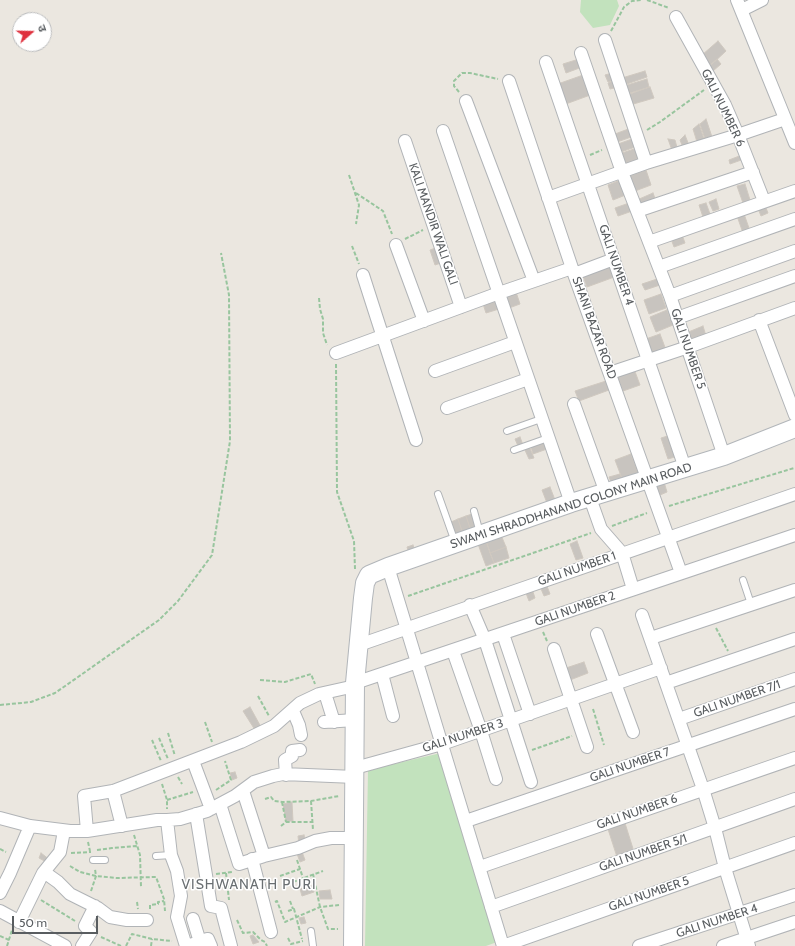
<!DOCTYPE html>
<meta charset="utf-8">
<style>
body{margin:0}
#map{position:relative;width:795px;height:946px;overflow:hidden;background:#ebe7e0;font-family:Cabin,"Noto Sans Devanagari",sans-serif}
canvas{display:block}
.north{position:absolute;left:12px;top:12px;width:40px;height:40px;box-sizing:border-box;background:#fff;border:1px solid #bdbebf;border-radius:50%;rotate:70deg;font-size:11px;font-weight:700;line-height:16px;text-align:center;color:#595d60}
.north::after{content:'';display:block;margin:auto;width:14px;height:18px;background:#df313e;clip-path:polygon(50% 0,100% 100%,50% 72%,0 100%)}
.scale{position:absolute;left:12px;top:916px;width:86px;height:18px;box-sizing:border-box;border:2px solid #595d60;border-top:0;padding-left:5px;font-size:12px;line-height:14px;white-space:nowrap;color:#595d60;-webkit-text-stroke:3px #fff;paint-order:stroke}
</style>
<div id="map">
<canvas width="795" height="946"></canvas>
<div class="north">उ</div>
<div class="scale">50 m</div>
</div>
<script>
const ctx = document.querySelector('canvas').getContext('2d');
ctx.lineJoin = 'round';
function paint(path, color) { ctx.fillStyle = color; ctx.fill(path, 'evenodd'); }
const poly = rows => new Path2D(rows.map(r => 'M' + r).join(''));
function stroke(path, color, width, dash) { ctx.strokeStyle = color; ctx.lineWidth = width; ctx.lineCap = dash ? 'butt' : 'round'; ctx.setLineDash(dash || []); ctx.stroke(path); }
function label(font, color, halo, rows, align = 'center') {
  ctx.font = font + ' Cabin,sans-serif'; ctx.lineWidth = 3; ctx.setLineDash([]); ctx.textBaseline = 'middle'; ctx.strokeStyle = halo; ctx.fillStyle = color; for (const [text, x, y, turn = 0] of rows) {
    ctx.save(); ctx.translate(x, y); ctx.rotate((+turn || 0) * Math.PI / 180); ctx.textAlign = isNaN(turn) ? turn : align; if (halo) ctx.strokeText(text, 0, 0); ctx.fillText(text, 0, 0); ctx.restore();
  }
}
paint(poly([
 [581,0,617,0,619,6,610,25,593,28,580,12],
 [441,753,497,942,486,946,365,946,368,770]
]), '#c2e2bd');
const building = poly([
 [718,41,726,51,710,66,702,55,718,41],
 [579,59,582,67,566,73,563,64,579,59],
 [717,59,721,64,713,71,709,66,717,59],
 [645,71,647,77,624,85,622,78,645,71],
 [612,73,615,80,608,82,605,75,612,73],
 [586,74,593,94,563,105,555,85,586,74],
 [647,79,649,87,627,94,624,86,647,79],
 [615,80,618,87,610,89,608,83,615,80],
 [650,87,654,98,630,105,627,95,650,87],
 [706,119,713,140,706,142,700,124,706,119],
 [699,124,705,142,698,145,693,129,699,124],
 [631,128,634,136,617,142,615,134,631,128],
 [685,135,690,148,684,150,680,140,685,135],
 [635,138,638,146,621,152,618,144,635,138],
 [668,139,675,140,678,151,673,153,668,139],
 [637,148,642,163,627,168,622,153,637,148],
 [742,155,744,159,730,164,729,160,742,155],
 [646,170,651,185,635,191,629,176,646,170],
 [623,179,628,194,613,200,608,185,623,179],
 [745,184,750,200,743,203,737,186,745,184],
 [653,193,656,201,640,207,637,200,653,193],
 [716,199,719,209,713,211,709,202,716,199],
 [632,202,635,210,618,216,615,208,632,202],
 [706,203,710,214,703,217,699,205,706,203],
 [764,203,768,213,761,216,757,206,764,203],
 [743,211,750,231,743,233,736,213,743,211],
 [681,232,685,243,674,247,670,236,681,232],
 [438,247,444,262,435,265,430,250,438,247],
 [612,262,617,276,587,287,582,273,612,262],
 [657,279,660,285,645,290,642,284,657,279],
 [516,292,520,304,509,308,505,296,516,292],
 [661,294,666,308,649,314,644,300,661,294],
 [496,300,499,309,486,313,483,304,496,300],
 [667,310,673,325,656,332,650,317,667,310],
 [703,326,706,336,689,342,686,333,703,326],
 [660,334,666,350,649,356,643,340,660,334],
 [634,369,640,385,623,391,617,375,634,369],
 [606,381,609,390,579,401,575,391,606,381],
 [671,435,678,456,668,459,661,438,671,435],
 [520,437,523,445,518,446,515,439,520,437],
 [544,442,547,449,533,454,531,447,544,442],
 [529,446,534,458,529,459,524,448,529,446],
 [631,454,639,475,623,481,615,460,631,454],
 [620,474,623,481,612,485,609,477,620,474],
 [664,482,667,492,660,495,656,486,664,482],
 [550,487,555,500,547,503,542,490,550,487],
 [472,514,477,529,471,531,466,516,472,514],
 [466,516,471,531,463,534,458,519,466,516],
 [458,519,463,534,456,537,451,522,458,519],
 [501,535,506,547,490,553,486,541,501,535],
 [486,541,494,563,486,566,478,544,486,541],
 [577,541,583,558,576,560,570,544,577,541],
 [413,545,415,551,409,554,407,547,413,545],
 [506,547,509,558,494,563,490,553,506,547],
 [545,581,550,594,544,596,539,584,545,581],
 [531,586,535,598,529,601,524,588,531,586],
 [584,662,588,673,570,680,566,668,584,662],
 [250,707,261,727,255,730,243,711,250,707],
 [235,772,237,778,232,780,230,773,235,772],
 [292,802,293,821,286,821,283,804,292,802],
 [624,820,635,855,618,860,607,826,624,820],
 [304,835,306,843,299,845,298,836,304,835],
 [301,849,305,860,300,862,296,851,301,849],
 [41,853,50,860,48,863,39,858,41,853],
 [313,885,314,892,302,896,300,889,313,885],
 [330,890,332,899,320,899,319,891,330,890],
 [304,917,306,923,301,924,299,918,304,917],
 [253,935,259,942,253,944,250,936,253,935]
]);
paint(building, '#c8c4bf');
stroke(building, '#cfc8bf', 1);
const lane = poly([
 [507,431,541,419],
 [514,450,548,438],
 [438,494,455,542],
 [474,511,480,533],
 [743,580,751,604],
 [156,856,171,855],
 [93,860,105,860],
 [311,931,313,946]
]);
const street = poly([
 [737,0,795,143],
 [742,10,762,0],
 [676,17,725,105,738,135,764,201],
 [605,40,646,163],
 [581,53,622,172,670,296,724,456],
 [546,62,685,468],
 [509,81,574,274,681,573],
 [466,101,534,281],
 [443,131,571,503],
 [405,141,461,307],
 [548,198,646,163,738,135,785,119],
 [637,211,753,172],
 [649,242,795,191],
 [396,245,424,321],
 [659,267,795,219],
 [574,274,614,259],
 [363,275,416,440],
 [670,296,795,251],
 [677,318,795,276],
 [759,320,795,415],
 [336,353,499,293,572,268],
 [435,371,515,342],
 [610,373,688,347,795,308],
 [574,404,606,493],
 [447,408,528,379],
 [590,498,601,529,622,553,633,589],
 [388,567,503,946],
 [470,605,485,640,531,782],
 [642,615,703,789,715,828,725,868,749,946],
 [503,634,530,714],
 [597,634,633,732],
 [651,638,795,590],
 [359,645,795,494],
 [554,649,587,747],
 [453,651,481,731,496,779],
 [382,674,393,716],
 [355,683,795,535],
 [666,683,795,639],
 [325,693,334,722],
 [293,711,299,725,301,735],
 [679,719,795,679],
 [324,722,355,720],
 [193,761,211,809],
 [355,768,442,744,661,668],
 [286,775,285,760,292,756,292,751,300,750],
 [113,791,122,826],
 [243,791,264,856],
 [220,804,239,864,264,856,298,848,315,841,331,838,354,838],
 [196,814,211,906,221,908,231,946],
 [0,818,30,826,70,831,87,831,157,820,167,820,180,819,207,811,235,796,254,782,273,776,283,774,355,777],
 [167,820,171,855,177,871,181,896,177,917,186,946],
 [466,821,795,709],
 [87,831,84,796,113,791,241,742,274,726,300,703,319,694,355,686],
 [252,859,271,932],
 [480,867,795,758],
 [44,872,58,882,70,894,98,908,110,917,127,920,147,920],
 [0,893,10,873,30,826],
 [491,907,795,799],
 [0,911,65,946],
 [193,919,200,942],
 [19,922,43,873,60,852,64,831],
 [82,946,91,932,85,926,95,906],
 [186,946,200,942,207,939,208,939,211,946],
 [503,946,795,843],
 [639,946,795,895],
 [723,946,795,922]
]);
const secondary = poly([
 [353,946,355,683,363,598,365,583,369,575,388,567,571,503,724,456,795,428]
]);
stroke(lane, '#b1b4b7', 8);
stroke(street, '#b1b4b7', 14);
stroke(secondary, '#b2b6ba', 20);
stroke(poly([
 [647,0,669,8],
 [611,31,624,7,632,1,641,0],
 [459,92,454,86,454,81,462,73,470,73,498,79],
 [647,130,660,122,704,90],
 [590,155,602,150],
 [349,175,359,205,356,224],
 [356,193,383,211,392,234],
 [405,239,423,230],
 [352,246,359,264],
 [319,298,320,309,323,319,323,333,327,345],
 [336,364,337,492,354,541,355,569],
 [669,506,794,468],
 [612,526,647,513],
 [408,596,591,533],
 [716,628,728,651],
 [543,632,547,641],
 [260,680,285,682,311,674,315,684],
 [258,696,269,716],
 [0,705,31,702,55,693,78,677,159,620,178,601,212,555,230,441,229,295,221,253],
 [593,709,604,745],
 [205,722,212,742],
 [168,733,175,756],
 [159,738,168,759],
 [152,740,161,761],
 [532,750,572,736],
 [178,777,182,784],
 [162,784,167,800,167,809],
 [216,790,231,780,225,761],
 [265,799,271,797,274,801,282,802,311,801,339,796],
 [167,800,193,792],
 [311,801,313,830],
 [282,802,286,822],
 [281,826,286,822,312,822],
 [134,835,140,855,141,887],
 [88,842,90,851],
 [0,849,6,852],
 [97,850,112,848,137,846],
 [71,853,91,852],
 [297,860,303,878],
 [70,866,80,872,96,876,117,878,156,877,164,899,165,911],
 [226,873,229,900],
 [216,874,232,872],
 [313,874,320,907,328,929,338,929],
 [280,876,300,869],
 [293,882,323,871],
 [91,891,96,876,95,869],
 [41,900,75,921],
 [290,901,293,909],
 [137,902,138,909],
 [275,902,277,901,285,922,320,907,339,905],
 [150,909,150,905,158,904,158,902,164,901],
 [288,911,294,909,302,939],
 [237,920,243,933,253,932,261,940,265,942,267,946],
 [0,936,9,940],
 [101,937,121,946],
 [288,938,291,944,303,941],
 [7,946,12,930],
 [126,946,132,934,152,939,172,941],
 [151,946,152,939]
]), '#98c59e', 2, [4, 2]);
stroke(lane, '#fff', 6);
stroke(street, '#fff', 12);
stroke(secondary, '#fff', 18);
label('12px', '#595d60', '#fff', [
 ["GALI NUMBER 6",723,108,64],
 ["KALI MANDIR WALI GALI",433,224,71],
 ["GALI NUMBER 4",616,265,71],
 ["SHANI BAZAR ROAD",594,328,70],
 ["GALI NUMBER 5",688,349,71],
 ["SWAMI SHRADDHANAND COLONY MAIN ROAD",571,506,-18],
 ["GALI NUMBER 1",577,569,-19],
 ["GALI NUMBER 2",575,609,-19],
 ["GALI NUMBER 7/1",737,699,-19],
 ["GALI NUMBER 3",463,736,-18],
 ["GALI NUMBER 7",630,765,-19],
 ["GALI NUMBER 6",637,812,-19],
 ["GALI NUMBER 5/1",643,853,-19],
 ["GALI NUMBER 5",649,894,-19],
 ["GALI NUMBER 4",717,921,-18]
]);
ctx.letterSpacing = '1px';
label('14px', '#6a6f72', '#fff', [
 ["VISHWANATH PURI",249,885]
]);
ctx.letterSpacing = '0px';
</script>
